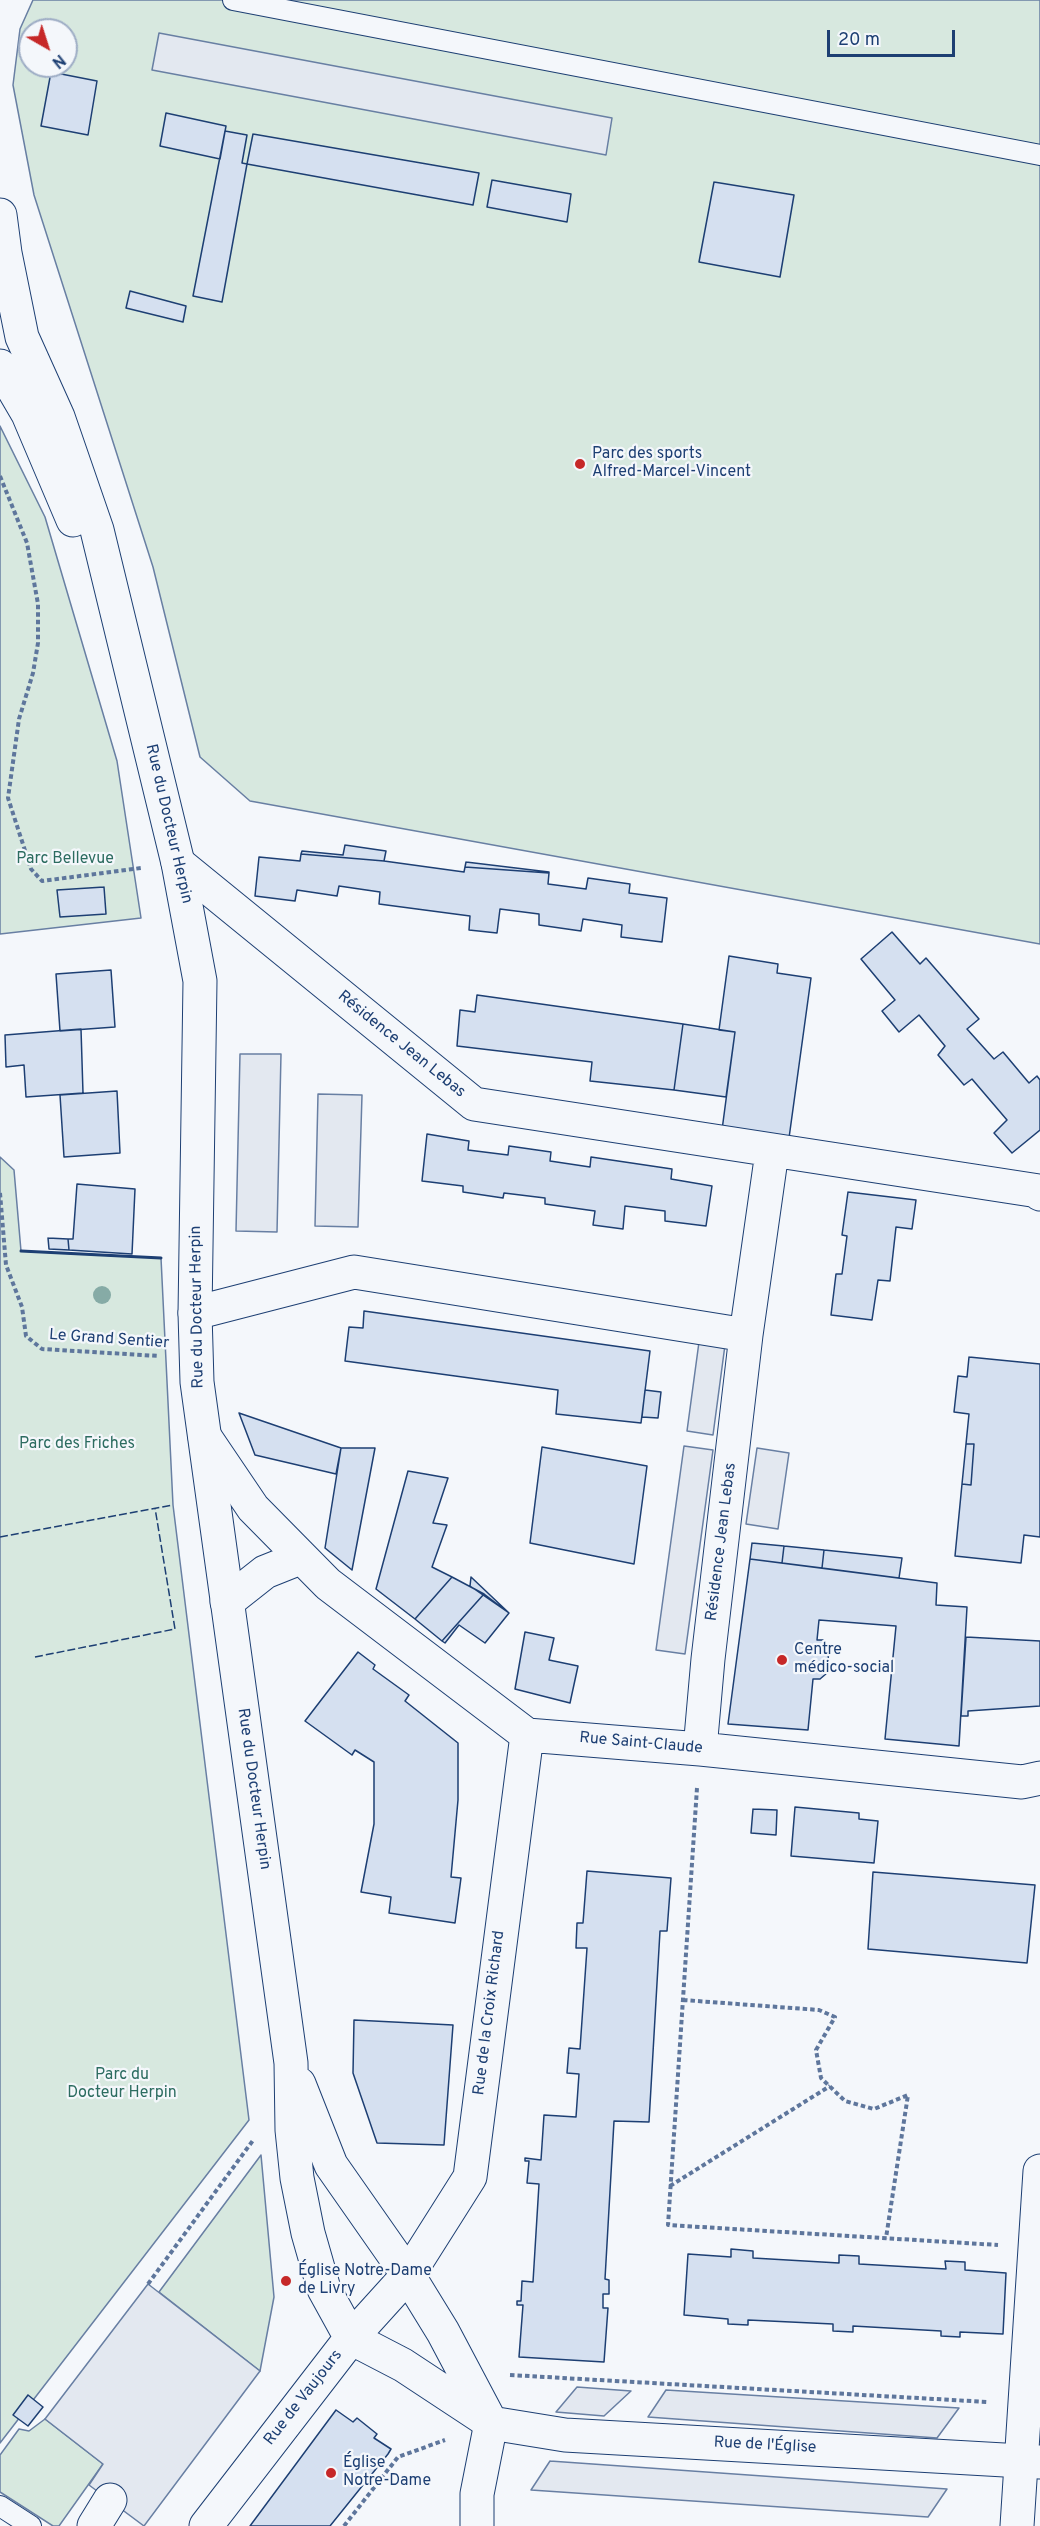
<!DOCTYPE html>
<meta charset="utf-8">
<style>
body{margin:0}
#map{position:relative;width:1040px;height:2526px;overflow:hidden;background:#f4f7fb;font-family:Overpass,sans-serif}
canvas{display:block}
.north{position:absolute;left:18px;top:18px;width:60px;height:60px;box-sizing:border-box;background:#f4f7fb;border:2px solid #9eadc5;border-radius:50%;rotate:141deg;font-size:16px;font-weight:700;line-height:24px;text-align:center;color:#1d3f73}
.north::after{content:'';display:block;margin:auto;width:21px;height:27px;background:#c62828;clip-path:polygon(50% 0,100% 100%,50% 72%,0 100%)}
.scale{position:absolute;left:827px;top:30px;width:128px;height:27px;box-sizing:border-box;border:3px solid #1d3f73;border-top:0;padding-left:8px;font-size:18px;line-height:21px;white-space:nowrap;color:#1d3f73;-webkit-text-stroke:4px #f4f7fb;paint-order:stroke}
</style>
<div id="map">
<canvas width="1040" height="2526"></canvas>
<div class="north">N</div>
<div class="scale">20 m</div>
</div>
<script>
const ctx = document.querySelector('canvas').getContext('2d');
ctx.lineJoin = 'round';
function paint(path, color) { ctx.fillStyle = color; ctx.fill(path, 'evenodd'); }
const poly = rows => new Path2D(rows.map(r => 'M' + r).join(''));
function stroke(path, color, width, dash) { ctx.strokeStyle = color; ctx.lineWidth = width; ctx.lineCap = dash ? 'butt' : 'round'; ctx.setLineDash(dash || []); ctx.stroke(path); }
function label(font, color, halo, rows, align = 'center') {
  ctx.font = font + ' Overpass,sans-serif'; ctx.lineWidth = 4.5; ctx.setLineDash([]); ctx.textBaseline = 'middle'; ctx.strokeStyle = halo; ctx.fillStyle = color; for (const [text, x, y, turn = 0] of rows) {
    ctx.save(); ctx.translate(x, y); ctx.rotate((+turn || 0) * Math.PI / 180); ctx.textAlign = isNaN(turn) ? turn : align; if (halo) ctx.strokeText(text, 0, 0); ctx.fillText(text, 0, 0); ctx.restore();
  }
}
const green = poly([
 [33,0,1040,0,1040,944,250,801,200,757,153,567,34,195,13,85,20,29,33,0],
 [30,30,66,30,66,66,30,66,30,30],
 [0,426,45,517,117,761,141,918,0,934,0,426],
 [0,1157,14,1170,21,1251,161,1258,173,1505,249,2120,0,2443,0,1157],
 [261,2155,274,2297,260,2371,159,2292,261,2155],
 [45,2419,103,2464,59,2526,53,2526,0,2492,0,2455,19,2429,29,2431,45,2419]
]);
paint(green, '#d7e8df');
stroke(green, '#687fa3', 1.5);
const parking = poly([
 [159,33,612,118,606,155,152,70,159,33],
 [240,1054,281,1054,277,1232,236,1231,240,1054],
 [318,1094,362,1095,358,1227,315,1226,318,1094],
 [699,1342,725,1345,713,1435,687,1431,699,1342],
 [684,1446,713,1450,685,1654,656,1650,684,1446],
 [757,1448,789,1453,778,1529,746,1524,757,1448],
 [148,2284,260,2371,144,2526,89,2485,103,2464,45,2419,148,2284],
 [577,2387,631,2391,604,2416,556,2412,577,2387],
 [666,2390,959,2408,937,2438,648,2417,666,2390],
 [550,2461,947,2489,928,2517,531,2490,550,2461]
]);
paint(parking, '#e3e8f0');
stroke(parking, '#687fa3', 1.5);
const building = poly([
 [51,72,97,81,88,135,41,126,51,72],
 [166,113,226,126,220,159,160,146,166,113],
 [225,131,247,135,242,163,247,164,222,302,193,296,225,131],
 [253,134,479,173,473,205,247,164,253,134],
 [492,180,571,194,567,222,487,207,492,180],
 [714,182,794,195,780,277,699,262,714,182],
 [130,291,186,306,183,322,126,308,130,291],
 [345,845,386,851,384,861,301,854,302,851,343,855,345,845],
 [301,854,384,861,464,872,465,867,549,873,548,884,586,889,588,878,630,884,629,893,667,898,662,942,621,937,622,925,583,919,581,931,539,925,539,914,500,909,497,933,469,930,470,916,379,904,380,892,339,886,337,896,297,890,295,901,255,896,259,857,300,861,301,854],
 [466,862,549,872,549,873,465,867,466,862],
 [104,887,106,914,60,917,57,890,104,887],
 [892,932,920,964,926,958,979,1019,967,1029,994,1059,1003,1052,1029,1083,1037,1076,1040,1080,1040,1130,1012,1153,994,1133,1007,1120,972,1079,964,1085,938,1055,945,1046,919,1015,899,1032,882,1011,895,1000,861,959,892,932],
 [729,956,778,964,777,973,811,978,789,1138,722,1130,735,1032,719,1030,729,956],
 [111,970,115,1027,60,1031,56,974,111,970],
 [477,995,683,1024,674,1090,590,1081,592,1062,457,1046,460,1010,475,1012,477,995],
 [683,1024,735,1032,726,1097,674,1090,683,1024],
 [81,1029,83,1093,26,1097,24,1065,6,1067,5,1035,81,1029],
 [117,1091,120,1153,64,1157,60,1095,117,1091],
 [427,1134,469,1141,468,1150,508,1155,509,1146,551,1152,550,1161,590,1167,591,1157,672,1169,671,1179,712,1186,706,1226,665,1221,665,1211,625,1206,623,1229,593,1225,595,1211,545,1204,545,1198,504,1193,503,1198,463,1192,463,1186,422,1181,427,1134],
 [77,1184,135,1189,132,1254,69,1250,68,1239,73,1239,77,1184],
 [848,1192,916,1200,912,1229,896,1227,890,1281,878,1280,872,1320,831,1315,836,1274,842,1274,847,1236,842,1235,848,1192],
 [48,1238,68,1239,69,1250,49,1249,48,1238],
 [364,1311,650,1351,641,1423,556,1414,558,1390,345,1361,349,1327,363,1328,364,1311],
 [969,1357,1040,1364,1040,1537,1024,1535,1021,1563,955,1556,962,1484,971,1485,974,1444,966,1444,969,1414,954,1412,958,1376,967,1377,969,1357],
 [645,1390,661,1392,658,1418,642,1417,645,1390],
 [239,1413,341,1448,336,1474,255,1455,239,1413],
 [966,1444,974,1444,971,1485,962,1484,966,1444],
 [542,1447,647,1466,634,1564,530,1543,542,1447],
 [341,1448,375,1448,352,1570,325,1548,341,1448],
 [408,1471,448,1478,433,1523,447,1525,432,1567,452,1577,415,1619,376,1589,408,1471],
 [752,1543,784,1546,782,1563,750,1559,752,1543],
 [784,1546,824,1550,822,1568,782,1563,784,1546],
 [824,1550,902,1558,899,1578,822,1568,824,1550],
 [750,1559,937,1583,936,1605,967,1607,959,1746,885,1739,896,1626,819,1620,817,1640,823,1640,829,1648,827,1673,820,1679,813,1679,808,1730,728,1724,750,1559],
 [452,1577,484,1594,442,1641,415,1619,452,1577],
 [471,1577,509,1613,470,1586,471,1577],
 [484,1594,509,1613,485,1643,459,1625,445,1643,442,1641,484,1594],
 [525,1632,554,1638,549,1660,578,1666,570,1703,515,1689,525,1632],
 [966,1637,1040,1641,1040,1706,968,1711,968,1716,961,1716,966,1637],
 [358,1652,375,1665,373,1669,409,1695,405,1701,458,1743,458,1800,451,1877,461,1878,455,1923,389,1913,391,1897,361,1892,374,1824,374,1762,355,1750,352,1755,305,1721,358,1652],
 [795,1807,859,1813,859,1819,878,1821,874,1863,791,1856,795,1807],
 [753,1809,777,1810,776,1835,751,1833,753,1809],
 [587,1871,671,1878,667,1931,660,1931,649,2122,614,2121,605,2279,609,2280,609,2294,603,2294,603,2308,608,2308,604,2362,519,2357,523,2305,517,2305,517,2301,521,2301,522,2281,533,2282,539,2184,527,2183,529,2161,525,2161,525,2158,541,2160,544,2115,576,2117,579,2074,567,2073,569,2048,580,2049,587,1948,576,1948,577,1923,583,1923,587,1871],
 [873,1872,1035,1885,1027,1963,868,1949,873,1872],
 [354,2020,453,2025,444,2145,377,2143,353,2073,354,2020],
 [731,2249,753,2251,753,2258,839,2263,839,2255,859,2256,859,2264,946,2269,945,2261,965,2262,965,2270,1006,2273,1003,2334,960,2332,960,2337,941,2336,941,2331,853,2326,853,2332,833,2331,833,2324,748,2320,748,2325,728,2324,728,2319,684,2315,688,2254,731,2257,731,2249],
 [28,2395,43,2407,28,2426,13,2415,28,2395],
 [336,2410,353,2422,357,2418,377,2434,374,2438,391,2449,388,2454,330,2526,250,2526,336,2410]
]);
paint(building, '#d5e0f0');
stroke(building, '#1d3f73', 1.5);
const service = poly([
 [233,0,1040,155],
 [0,2506,31,2526]
]);
const minor = poly([
 [178,863,474,1104,1038,1191,1040,1194],
 [195,1313,354,1272,746,1335],
 [205,1437,253,1508,328,1584,527,1735,700,1749,1022,1782,1040,1778],
 [227,1602,265,1572,300,1558],
 [700,1749,708,1659,746,1335,772,1152],
 [408,2275,470,2177,527,1735],
 [94,2526,110,2500],
 [477,2526,477,2494,491,2423],
 [1017,2526,1040,2171]
]);
const tertiary = poly([
 [0,215,5,253,22,337,58,417,97,530,178,863,200,981,195,1313,197,1382,291,2063,292,2130,297,2178,308,2233,324,2289,351,2338],
 [0,366,28,414,73,520],
 [299,2084,331,2165,408,2275,443,2332,489,2419],
 [351,2338,403,2365,491,2423,565,2435,1040,2462],
 [206,2526,351,2338,408,2275]
]);
stroke(service, '#1d3f73', 22);
stroke(minor, '#1d3f73', 35);
stroke(tertiary, '#1d3f73', 35);
stroke(poly([
 [0,476,27,543,38,604,38,643,33,673,19,719,8,798,31,869,42,881,141,868],
 [0,1193,6,1265,22,1307,26,1336,42,1349,159,1356],
 [697,1788,668,2225,998,2245],
 [683,2000,819,2010,835,2017,816,2050,821,2078,845,2101,874,2109,908,2095,886,2238],
 [670,2186,830,2086],
 [148,2284,254,2139],
 [510,2375,988,2402],
 [344,2526,398,2457,445,2440]
]), '#5e769c', 4, [4.5, 3]);
stroke(service, '#f4f7fb', 20);
stroke(minor, '#f4f7fb', 33);
stroke(tertiary, '#f4f7fb', 33);
stroke(poly([
 [0,1537,173,1505],
 [35,1657,175,1629,155,1508]
]), '#1d3f73', 1.5, [8, 3]);
stroke(poly([
 [21,1251,161,1258]
]), '#1d3f73', 3);
ctx.fillStyle = '#86aba6';
for (const [x, y] of [
 [102,1295]
]) { ctx.beginPath(); ctx.arc(x, y, 9, 0, 2 * Math.PI); ctx.fill(); }
for (const [x, y, r, color] of [
 [580,464,6,"#c62828"],
 [782,1660,6,"#c62828"],
 [286,2281,6,"#c62828"],
 [331,2473,6,"#c62828"]
]) { const dot = new Path2D(); dot.arc(x, y, r, 0, 2 * Math.PI); ctx.fillStyle = color; ctx.fill(dot); stroke(dot, '#f4f7fb', 2); }
label('16px', '#1d3f73', '#f4f7fb', [
 ["Parc des sports",592,455],
 ["Alfred-Marcel-Vincent",592,473],
 ["Centre",794,1651],
 ["médico-social",794,1669],
 ["Église Notre-Dame",298,2272],
 ["de Livry",298,2290],
 ["Église",343,2464],
 ["Notre-Dame",343,2482]
], 'left');
label('16px', '#1d3f73', '#f4f7fb', [
 ["Rue du Docteur Herpin",168,824,77],
 ["Résidence Jean Lebas",401,1045,39],
 ["Rue du Docteur Herpin",198,1307,-91],
 ["Le Grand Sentier",109,1340,4],
 ["Résidence Jean Lebas",722,1542,-83],
 ["Rue Saint-Claude",641,1744,5],
 ["Rue du Docteur Herpin",253,1789,82],
 ["Rue de la Croix Richard",490,2013,-83],
 ["Rue de Vaujours",304,2398,-52],
 ["Rue de l'Église",765,2446,3]
]);
label('16px', '#2c6c60', '#f4f7fb', [
 ["Parc Bellevue",65,860],
 ["Parc des Friches",77,1445],
 ["Parc du",122,2076],
 ["Docteur Herpin",122,2094]
]);
</script>
